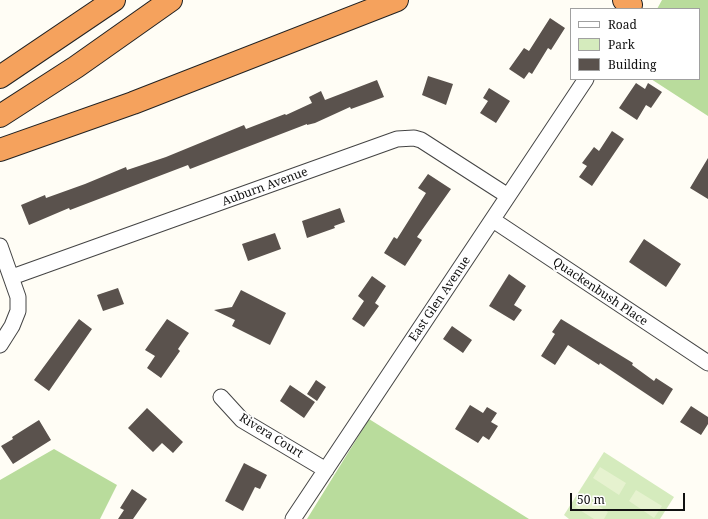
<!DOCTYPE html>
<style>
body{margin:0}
#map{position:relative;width:708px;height:519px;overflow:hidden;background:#fffdf5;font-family:"Noto Serif",serif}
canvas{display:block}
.legend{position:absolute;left:570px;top:8px;width:130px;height:72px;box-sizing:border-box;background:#fff;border:1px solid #a0a0a0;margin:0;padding:5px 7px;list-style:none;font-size:12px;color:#111}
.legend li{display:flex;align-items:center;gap:8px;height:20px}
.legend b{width:20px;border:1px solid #a0a0a0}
.scale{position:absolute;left:570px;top:493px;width:115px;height:18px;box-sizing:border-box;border:2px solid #111;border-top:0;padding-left:5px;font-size:12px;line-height:14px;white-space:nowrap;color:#111;-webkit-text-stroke:3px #fff;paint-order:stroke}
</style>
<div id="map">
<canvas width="708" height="519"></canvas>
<ul class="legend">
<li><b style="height:5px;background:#fff"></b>Road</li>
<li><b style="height:11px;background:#d5ebbd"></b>Park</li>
<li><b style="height:11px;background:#5a524d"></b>Building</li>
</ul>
<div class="scale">50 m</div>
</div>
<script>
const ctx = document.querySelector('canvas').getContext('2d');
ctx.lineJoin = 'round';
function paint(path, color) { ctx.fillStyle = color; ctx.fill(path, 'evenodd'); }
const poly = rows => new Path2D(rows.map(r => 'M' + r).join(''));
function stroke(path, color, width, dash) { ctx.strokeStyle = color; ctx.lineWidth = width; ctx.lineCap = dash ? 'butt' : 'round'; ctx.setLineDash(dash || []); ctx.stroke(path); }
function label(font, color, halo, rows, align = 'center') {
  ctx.font = font + ' "Noto Serif",serif'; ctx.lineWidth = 4; ctx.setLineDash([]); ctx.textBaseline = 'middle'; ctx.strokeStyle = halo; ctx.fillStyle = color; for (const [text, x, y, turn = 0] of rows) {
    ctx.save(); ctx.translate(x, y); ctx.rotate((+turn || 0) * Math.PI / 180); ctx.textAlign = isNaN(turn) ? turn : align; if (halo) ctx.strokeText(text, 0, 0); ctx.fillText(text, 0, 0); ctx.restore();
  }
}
paint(poly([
 [604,452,674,497,660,519,569,519,564,515]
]), '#d5ebbd');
paint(poly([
 [662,0,708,0,708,116,651,79,699,79,699,9,657,9],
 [369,419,529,519,307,519],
 [54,449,117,485,100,519,0,519,0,480]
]), '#b9dc9c');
paint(poly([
 [600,467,626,483,619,495,593,478],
 [636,490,662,506,654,518,629,501],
 [582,495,608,512,604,519,594,519,575,507]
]), '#e6f2cf');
paint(poly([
 [550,18,565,28,551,50,548,48,532,74,529,72,524,79,509,69,524,48,529,51],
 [428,76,453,84,446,105,422,95],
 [377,80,384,97,351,109,350,107,315,123,307,125,307,124,190,169,188,165,70,210,69,208,29,225,21,205,45,195,46,198,85,184,126,167,127,170,166,157,244,125,246,129,285,114,286,115,312,103,309,97,321,91,325,100],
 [636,83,645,89,648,83,662,92,651,108,646,105,637,120,619,108],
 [489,88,510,101,496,123,480,113,488,101,483,98],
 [612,131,624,139,592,186,579,177,587,166,582,163,594,147,599,151],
 [708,158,708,199,690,188],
 [428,174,451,189,417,237,422,240,405,266,384,253,394,237,397,239,426,193,418,188],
 [340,208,345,222,334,226,335,228,307,238,302,221],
 [275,233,281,249,248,261,242,244],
 [644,239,681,264,666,287,629,262],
 [509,274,526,286,514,305,522,310,514,321,489,306],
 [372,276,386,286,375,303,379,306,364,327,352,319,364,301,358,296],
 [118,288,124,304,103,311,97,295],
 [241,290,286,313,270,345,232,326,235,320,214,310,232,307],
 [79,319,92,329,49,391,34,380],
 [167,319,189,333,178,349,180,351,161,378,147,368,155,356,145,350],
 [561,319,633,363,632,365,654,381,656,378,673,389,663,405,600,363,599,365,568,345,555,365,541,356,555,334,552,332],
 [452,326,472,340,463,353,443,339],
 [316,380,326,387,317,401,307,394],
 [290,385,315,402,304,418,280,401],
 [470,405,483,413,487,407,497,413,491,422,498,426,489,440,483,436,478,443,455,429],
 [691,406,708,417,708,424,701,435,680,422],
 [147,408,183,442,173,453,162,443,153,452,128,428],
 [39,420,51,440,13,464,1,446,13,439,12,437],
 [244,463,267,475,260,489,255,487,243,511,225,501],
 [132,489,147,499,133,519,118,519,124,510,120,508]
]), '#5a524d');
const minor = poly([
 [493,220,708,363],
 [0,246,18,297,18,311,12,326,0,345],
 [12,277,397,139,414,138,421,140,508,196],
 [221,397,242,420,326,470],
 [293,519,586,79]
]);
const highway = poly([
 [624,0,631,5],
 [0,77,114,0],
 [0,116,76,67,171,0],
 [0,150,133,103,397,0]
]);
stroke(minor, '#444', 17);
stroke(highway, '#222', 24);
stroke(minor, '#fff', 15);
stroke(highway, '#f5a25d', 22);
label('12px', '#111', '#fff', [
 ["Auburn Avenue",265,187,-20],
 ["Quackenbush Place",600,292,34],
 ["East Glen Avenue",440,299,-56],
 ["Rivera Court",271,436,32]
]);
</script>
